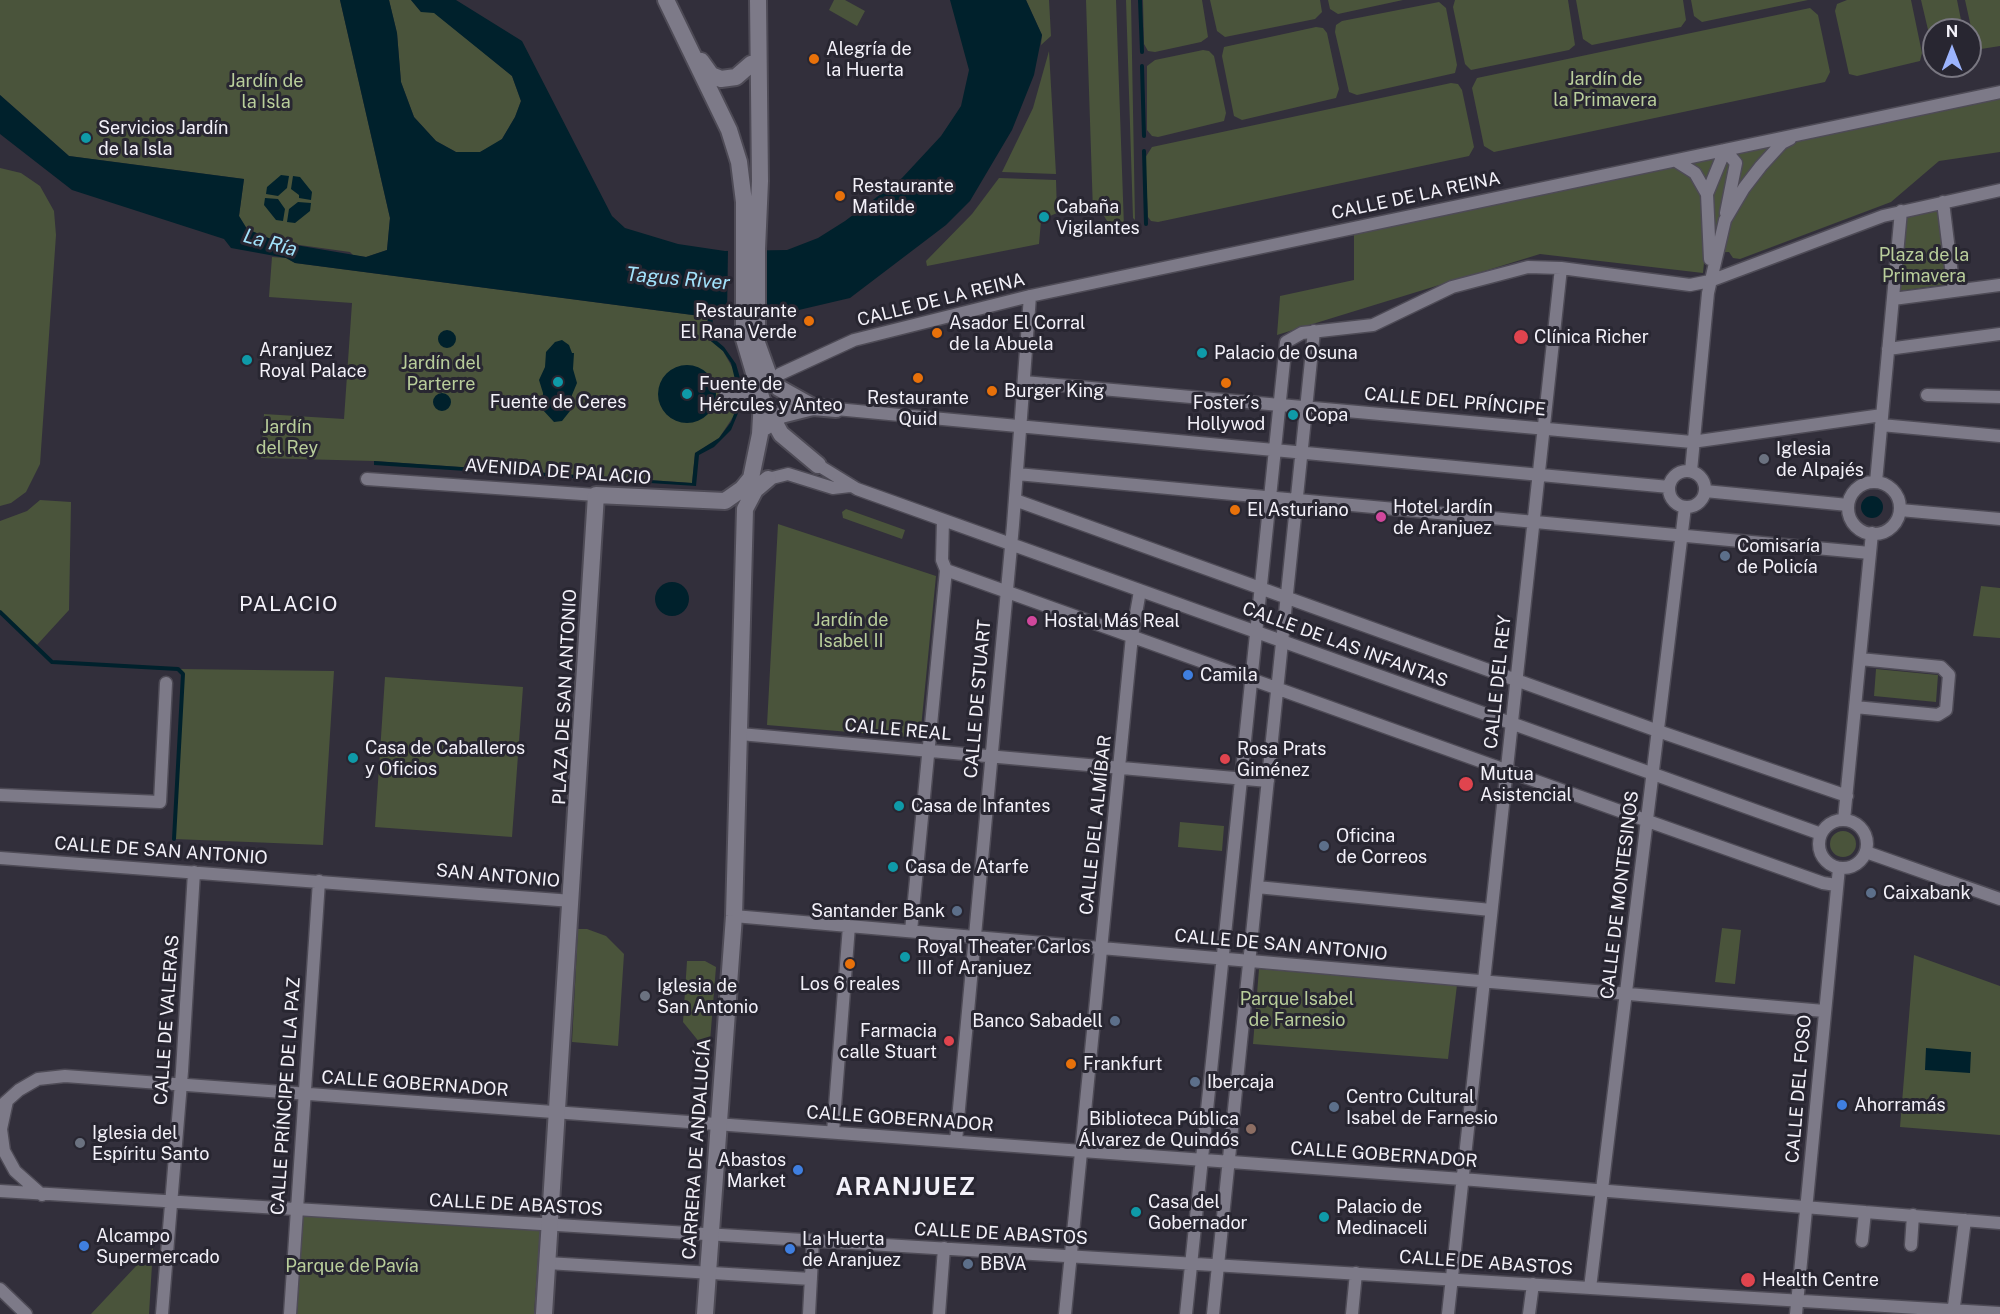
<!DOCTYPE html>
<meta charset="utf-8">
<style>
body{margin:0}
#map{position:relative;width:2000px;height:1314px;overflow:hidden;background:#322f3b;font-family:"Public Sans",sans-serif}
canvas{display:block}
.north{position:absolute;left:1922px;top:18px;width:60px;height:60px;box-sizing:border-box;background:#282631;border:2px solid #797781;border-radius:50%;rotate:0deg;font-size:16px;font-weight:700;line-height:24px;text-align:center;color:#f3f1f9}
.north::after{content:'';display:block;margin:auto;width:21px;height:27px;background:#9cb4fd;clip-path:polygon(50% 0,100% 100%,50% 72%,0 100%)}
</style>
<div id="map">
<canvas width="2000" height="1314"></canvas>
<div class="north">N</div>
</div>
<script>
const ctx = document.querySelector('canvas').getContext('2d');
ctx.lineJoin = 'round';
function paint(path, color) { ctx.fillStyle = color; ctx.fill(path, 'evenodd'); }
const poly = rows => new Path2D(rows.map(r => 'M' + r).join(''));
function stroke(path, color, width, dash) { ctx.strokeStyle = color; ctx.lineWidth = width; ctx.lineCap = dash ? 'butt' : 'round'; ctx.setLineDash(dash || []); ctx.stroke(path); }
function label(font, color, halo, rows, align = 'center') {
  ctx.font = font + ' "Public Sans",sans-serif'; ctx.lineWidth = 6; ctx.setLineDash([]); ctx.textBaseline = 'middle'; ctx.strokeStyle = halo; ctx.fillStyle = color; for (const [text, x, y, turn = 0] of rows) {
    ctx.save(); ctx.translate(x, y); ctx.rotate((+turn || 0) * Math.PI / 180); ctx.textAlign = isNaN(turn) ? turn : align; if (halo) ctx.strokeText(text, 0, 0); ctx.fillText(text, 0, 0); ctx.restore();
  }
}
paint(poly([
 [0,0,340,0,390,218,387,250,366,257,353,255,350,252,278,242,247,229,239,216,244,179,69,156,0,95],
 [389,0,411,0,421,12,434,12,512,76,521,101,515,117,502,139,494,146,480,152,456,152,436,141,414,117,401,82,397,33],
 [834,0,845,0,865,11,857,26,829,10],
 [1026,0,1049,0,1051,36,1041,45,1042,35],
 [1086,0,1116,0,1124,227,1112,229,1104,216,1093,212],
 [1126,0,1131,0,1135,220,1133,218],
 [1143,0,1202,0,1208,37,1201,42,1155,52,1148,51,1144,44],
 [1210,0,1320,0,1322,12,1315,19,1225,37,1217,31],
 [1328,0,1403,0,1338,14,1330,9],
 [1455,0,1568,0,1575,45,1569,50,1471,70,1465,64,1453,7],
 [1576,0,1683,0,1686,20,1681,27,1592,45,1583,39],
 [1691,0,1808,0,1702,22,1694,16],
 [1847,0,1911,0,1922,53,1920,61,1857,76,1849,74,1835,11,1837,4],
 [1921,0,1957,0,1963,30,1934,30,1934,55],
 [1965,0,2000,0,2000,46,1981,49,1975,45],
 [1439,2,1446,8,1457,65,1455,73,1357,95,1349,92,1335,32,1336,25,1342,21],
 [1810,8,1818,15,1830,72,1825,82,1494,152,1484,146,1472,88,1477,78],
 [1316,27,1323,28,1327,33,1339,89,1336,98,1242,120,1234,116,1222,56,1224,47],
 [1203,50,1209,51,1214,56,1226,113,1224,121,1158,137,1152,136,1147,130,1147,66,1155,60],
 [1049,51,1056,174,1002,172,1033,108],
 [1451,83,1458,84,1462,90,1474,147,1469,156,1158,222,1151,221,1148,217,1145,158,1152,147],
 [2000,92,2000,152,1939,161,1891,202,1740,259,1733,258,1729,252,1705,253,1703,273,1540,254,1277,335,1280,296,1354,280,1354,233],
 [0,168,21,173,40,186,54,211,56,235,40,464,26,492,11,503,0,506],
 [999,178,1056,180,1057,213,1050,216,1046,211,1040,213,1041,221,1039,244,927,266,926,261,972,214],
 [1939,208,1949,284,1899,291,1906,216],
 [272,257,286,258,295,263,708,317,706,337,723,351,736,374,738,392,735,414,719,438,695,453,692,483,374,461,261,458,264,414,344,419,352,303,269,297],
 [40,500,71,502,69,610,36,646,0,612,0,521,27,511],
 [846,509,905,530,902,539,843,518,842,512],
 [778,524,936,576,920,738,767,725],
 [1981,586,2000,588,2000,638,1973,636],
 [178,669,334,671,323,845,174,839,183,681,183,674],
 [1876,669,1938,675,1936,702,1874,696],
 [385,677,523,687,512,837,375,827],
 [1180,822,1224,826,1222,851,1178,847],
 '1830 844a13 13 0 1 1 26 0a13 13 0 1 1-26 0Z',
 [1722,928,1741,930,1735,984,1715,982],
 [578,929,587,929,606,936,624,954,618,1046,572,1042],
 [1914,955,2000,986,2000,1135,1900,1127],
 [687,961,705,961,716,967,709,1054,683,1022],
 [1259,969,1457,985,1448,1059,1253,1044],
 [303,1214,540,1230,534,1314,297,1314],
 [153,1248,149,1314,91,1314]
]), '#4a543b');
paint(poly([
 [340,0,389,0,397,33,401,82,414,117,436,141,456,152,480,152,502,139,515,117,521,101,512,76,434,13,421,12,411,0,456,0,522,41,612,216,625,228,678,244,725,251,787,250,818,238,845,221,902,178,941,136,961,106,969,70,950,0,1026,0,1042,35,1034,75,1012,130,970,201,946,225,850,298,769,317,722,314,713,318,711,336,724,347,736,364,742,385,742,392,738,392,731,363,723,351,706,337,708,317,295,263,286,258,231,248,224,239,72,190,0,134,0,95,69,156,244,179,239,216,247,229,278,242,366,257,387,250,390,218],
 [281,175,289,176,287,188,278,196,266,194,267,187],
 [293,176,300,177,312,192,311,200,299,198,299,195,291,189],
 [265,198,278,199,285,209,283,221,276,220,264,205],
 [298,202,311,203,310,211,295,223,287,222,289,209],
 '438 339a9 9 0 1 1 18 0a9 9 0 1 1-18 0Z',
 [562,340,569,345,572,353,574,353,573,369,577,383,572,395,570,411,562,421,554,422,542,409,543,393,539,380,545,367,546,352,555,342],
 '658 394a29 29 0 1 1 58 0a29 29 0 1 1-58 0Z',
 '433 402a9 9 0 1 1 18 0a9 9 0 1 1-18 0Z',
 [737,406,741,406,731,430,714,447,699,455,696,486,374,465,374,461,692,483,695,453,719,438,731,422],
 '1861 507a11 11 0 1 1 22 0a11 11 0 1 1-22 0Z',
 '655 599a17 17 0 1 1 34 0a17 17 0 1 1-34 0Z',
 [1926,1048,1971,1052,1970,1073,1925,1070]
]), '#00212c');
paint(poly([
 [728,249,767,249,766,317,727,316]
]), '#322f3b');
stroke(poly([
 [1140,0,1142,52],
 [1142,66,1144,136],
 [1144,151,1146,224],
 [0,612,52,662,178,669,183,674,174,839]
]), '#00212c', 4);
const street = poly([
 [1725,150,1736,163,1726,213],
 [1676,161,1695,173,1707,194],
 [1943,202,1954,291],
 [1710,259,1707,194,1725,150],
 [1893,299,2000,285],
 [1888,349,2000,334],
 [780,374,854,340,1030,296,2000,92],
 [1024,382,1692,442,1882,415],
 [1927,395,2000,397],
 [725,397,749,397,754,389],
 [836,409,1669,487],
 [1881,425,2000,436],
 [818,465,857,489,1821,834],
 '1669 489a18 18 0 1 1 36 0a18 18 0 1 1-36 0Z',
 [1691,471,1708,293,1725,220,1744,188,1761,166,1782,143,1790,139],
 [1017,474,1870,553],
 [367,479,596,495],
 [768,479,788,474,833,488,850,486],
 [1876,482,1901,211],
 '1848 508a26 26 0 1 1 52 0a26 26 0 1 1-52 0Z',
 [1705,491,1848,505],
 [1015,500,1658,731,1847,796],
 [1900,510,2000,519],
 [946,570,1659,825,1823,883,1836,885],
 [1855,707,1938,715,1946,710,1949,675,1941,667,1860,659],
 [740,734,1268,781],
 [0,795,160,802,166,683],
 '1819 844a24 24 0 1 1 48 0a24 24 0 1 1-48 0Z',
 [1844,820,1872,533],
 [1866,852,2000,899],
 [0,858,572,901],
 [1257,887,1491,910],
 [734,916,1824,1011],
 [911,931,946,570,942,560,943,520],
 [7,1101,1,1129,4,1151,15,1171,42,1195],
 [0,1107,19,1090,38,1079,65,1076,1462,1179,2000,1223],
 [833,1132,849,926],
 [956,1141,1013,525,1030,296],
 [0,1191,2000,1313],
 [1862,1241,1865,1212],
 [1911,1245,1913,1215],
 [547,1263,811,1279],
 [1590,1288,1685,507],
 [0,1289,26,1314],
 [162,1314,182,1071,194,872],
 [290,1314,319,881],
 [809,1314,813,1240],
 [939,1314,944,1248],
 [1065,1314,1132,636,1140,591],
 [1186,1314,1286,342,1302,333,1373,325,1452,287,1528,267,1561,268,1690,285,1710,281,1883,216,2000,190],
 [1213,1314,1314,331],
 [1352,1314,1356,1273],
 [1448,1314,1561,268],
 [1529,1314,1533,1284],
 [1796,1314,1839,868],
 [1953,1314,1965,1220]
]);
const secondary = poly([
 [758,0,760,181,757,249,757,343,770,379,779,388,813,407,836,409],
 [701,61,711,75,721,79,736,77,751,64,757,63],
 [764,403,781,434,818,465],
 [765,427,781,415,813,407],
 [544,1314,596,495,725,501,742,489,751,478,760,434,762,400,744,339,744,202,739,162,729,130,666,0],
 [705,1314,734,916,745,509,755,490,768,479]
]);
stroke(street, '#4e4b56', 15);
stroke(secondary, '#4e4b56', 20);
stroke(street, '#7d7a88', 12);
stroke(secondary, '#7d7a88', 16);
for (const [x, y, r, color] of [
 [814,59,6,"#e8710a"],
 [86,138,6,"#0f9aa8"],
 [840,196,6,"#e8710a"],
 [1044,217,6,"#0f9aa8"],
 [809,321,6,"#e8710a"],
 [937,333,6,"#e8710a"],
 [1521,337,8,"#e0444e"],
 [1202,353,6,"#0f9aa8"],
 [247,360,6,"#0f9aa8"],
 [918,378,6,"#e8710a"],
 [558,382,6,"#0f9aa8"],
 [1226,383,6,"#e8710a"],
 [992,391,6,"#e8710a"],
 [687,394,6,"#0f9aa8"],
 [1293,415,6,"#0f9aa8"],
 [1764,459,6,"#6b7280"],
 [1235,510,6,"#e8710a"],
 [1381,517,6,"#d1479c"],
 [1725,556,6,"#5c6f8a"],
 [1032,621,6,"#d1479c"],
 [1188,675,6,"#3f7fe0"],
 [353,758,6,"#0f9aa8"],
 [1225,759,6,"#e0444e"],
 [1466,784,8,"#e0444e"],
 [899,806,6,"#0f9aa8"],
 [1324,846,6,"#5c6f8a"],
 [893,867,6,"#0f9aa8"],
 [1871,893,6,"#5c6f8a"],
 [957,911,6,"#5c6f8a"],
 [905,957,6,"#0f9aa8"],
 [850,964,6,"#e8710a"],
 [645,996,6,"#6b7280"],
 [1115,1021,6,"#5c6f8a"],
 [949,1041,6,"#e0444e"],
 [1071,1064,6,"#e8710a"],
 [1195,1082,6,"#5c6f8a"],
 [1842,1105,6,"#3f7fe0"],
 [1334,1107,6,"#5c6f8a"],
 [1251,1129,6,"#8d6e63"],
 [80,1143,6,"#6b7280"],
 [798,1170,6,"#3f7fe0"],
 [1136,1212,6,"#0f9aa8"],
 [1324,1217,6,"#0f9aa8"],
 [84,1246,6,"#3f7fe0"],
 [790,1249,6,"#3f7fe0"],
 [968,1264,6,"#5c6f8a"],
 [1748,1280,8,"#e0444e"]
]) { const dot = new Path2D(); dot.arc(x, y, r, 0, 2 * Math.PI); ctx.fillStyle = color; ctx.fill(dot); stroke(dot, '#282631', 2); }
label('18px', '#f3f1f9', '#282631', [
 ["Alegría de",826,49],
 ["la Huerta",826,70],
 ["Servicios Jardín",98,128],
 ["de la Isla",98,149],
 ["Restaurante",852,186],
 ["Matilde",852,207],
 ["Cabaña",1056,207],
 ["Vigilantes",1056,228],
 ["Restaurante",797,311,"right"],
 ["El Rana Verde",797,332,"right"],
 ["Asador El Corral",949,323],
 ["de la Abuela",949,344],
 ["Clínica Richer",1534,337],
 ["Aranjuez",259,350],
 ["Royal Palace",259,371],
 ["Palacio de Osuna",1214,353],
 ["Fuente de",699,384],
 ["Hércules y Anteo",699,405],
 ["Burger King",1004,391],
 ["Restaurante",918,398,"center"],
 ["Quid",918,419,"center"],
 ["Fuente de Ceres",558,402,"center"],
 ["Foster´s",1226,403,"center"],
 ["Hollywod",1226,424,"center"],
 ["Copa",1305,415],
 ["Iglesia",1776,449],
 ["de Alpajés",1776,470],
 ["Hotel Jardín",1393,507],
 ["de Aranjuez",1393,528],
 ["El Asturiano",1247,510],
 ["Comisaría",1737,546],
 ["de Policía",1737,567],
 ["Hostal Más Real",1044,621],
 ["Camila",1200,675],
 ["Casa de Caballeros",365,748],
 ["y Oficios",365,769],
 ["Rosa Prats",1237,749],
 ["Giménez",1237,770],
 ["Mutua",1480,774],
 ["Asistencial",1480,795],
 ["Casa de Infantes",911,806],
 ["Oficina",1336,836],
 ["de Correos",1336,857],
 ["Casa de Atarfe",905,867],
 ["Caixabank",1883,893],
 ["Santander Bank",945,911,"right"],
 ["Royal Theater Carlos",917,947],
 ["III of Aranjuez",917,968],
 ["Los 6 reales",850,984,"center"],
 ["Iglesia de",657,986],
 ["San Antonio",657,1007],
 ["Banco Sabadell",1103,1021,"right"],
 ["Farmacia",937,1031,"right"],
 ["calle Stuart",937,1052,"right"],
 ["Frankfurt",1083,1064],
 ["Ibercaja",1207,1082],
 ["Centro Cultural",1346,1097],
 ["Isabel de Farnesio",1346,1118],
 ["Ahorramás",1854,1105],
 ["Biblioteca Pública",1239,1119,"right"],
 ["Álvarez de Quindós",1239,1140,"right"],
 ["Iglesia del",92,1133],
 ["Espíritu Santo",92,1154],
 ["Abastos",786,1160,"right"],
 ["Market",786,1181,"right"],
 ["Casa del",1148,1202],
 ["Gobernador",1148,1223],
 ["Palacio de",1336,1207],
 ["Medinaceli",1336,1228],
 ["Alcampo",96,1236],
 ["Supermercado",96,1257],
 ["La Huerta",802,1239],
 ["de Aranjuez",802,1260],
 ["BBVA",980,1264],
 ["Health Centre",1762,1280]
], 'left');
label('18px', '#b9ce9b', '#282631', [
 ["Jardín de",1605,79],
 ["la Primavera",1605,100],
 ["Jardín de",266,81],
 ["la Isla",266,102],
 ["Plaza de la",1924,255],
 ["Primavera",1924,276],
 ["Jardín del",441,363],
 ["Parterre",441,384],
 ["Jardín",287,427],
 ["del Rey",287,448],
 ["Jardín de",851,620],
 ["Isabel II",851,641],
 ["Parque Isabel",1297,999],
 ["de Farnesio",1297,1020],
 ["Parque de Pavía",352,1266]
]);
label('18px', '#f3f1f9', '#282631', [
 ["CALLE DE LA REINA",1416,196,-12],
 ["CALLE DE LA REINA",941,300,-14],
 ["CALLE DEL PRÍNCIPE",1455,402,5],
 ["AVENIDA DE PALACIO",558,472,4],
 ["CALLE DE LAS INFANTAS",1345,645,20],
 ["CALLE DEL REY",1498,682,-84],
 ["PLAZA DE SAN ANTONIO",565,697,-87],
 ["CALLE DE STUART",978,699,-85],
 ["CALLE REAL",898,730,5],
 ["CALLE DEL ALMÍBAR",1096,825,-84],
 ["CALLE DE SAN ANTONIO",161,851,4],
 ["SAN ANTONIO",498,876,5],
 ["CALLE DE MONTESINOS",1620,895,-83],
 ["CALLE DE SAN ANTONIO",1281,945,5],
 ["CALLE DE VALERAS",167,1020,-86],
 ["CALLE GOBERNADOR",415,1084,4],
 ["CALLE DEL FOSO",1799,1089,-85],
 ["CALLE PRÍNCIPE DE LA PAZ",286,1096,-86],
 ["CALLE GOBERNADOR",900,1119,4],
 ["CARRERA DE ANDALUCÍA",697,1149,-86],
 ["CALLE GOBERNADOR",1384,1155,4],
 ["CALLE DE ABASTOS",516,1205,3],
 ["CALLE DE ABASTOS",1001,1234,3],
 ["CALLE DE ABASTOS",1486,1263,4]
]);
label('italic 20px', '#a2e2fb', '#282631', [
 ["La Ría",270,243,16],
 ["Tagus River",678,279,5]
]);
ctx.letterSpacing = '1.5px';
label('21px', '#f3f1f9', '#282631', [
 ["PALACIO",289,605]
]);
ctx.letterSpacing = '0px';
ctx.letterSpacing = '1.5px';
label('bold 24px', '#f3f1f9', '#282631', [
 ["ARANJUEZ",906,1188]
]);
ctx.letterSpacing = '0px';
</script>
